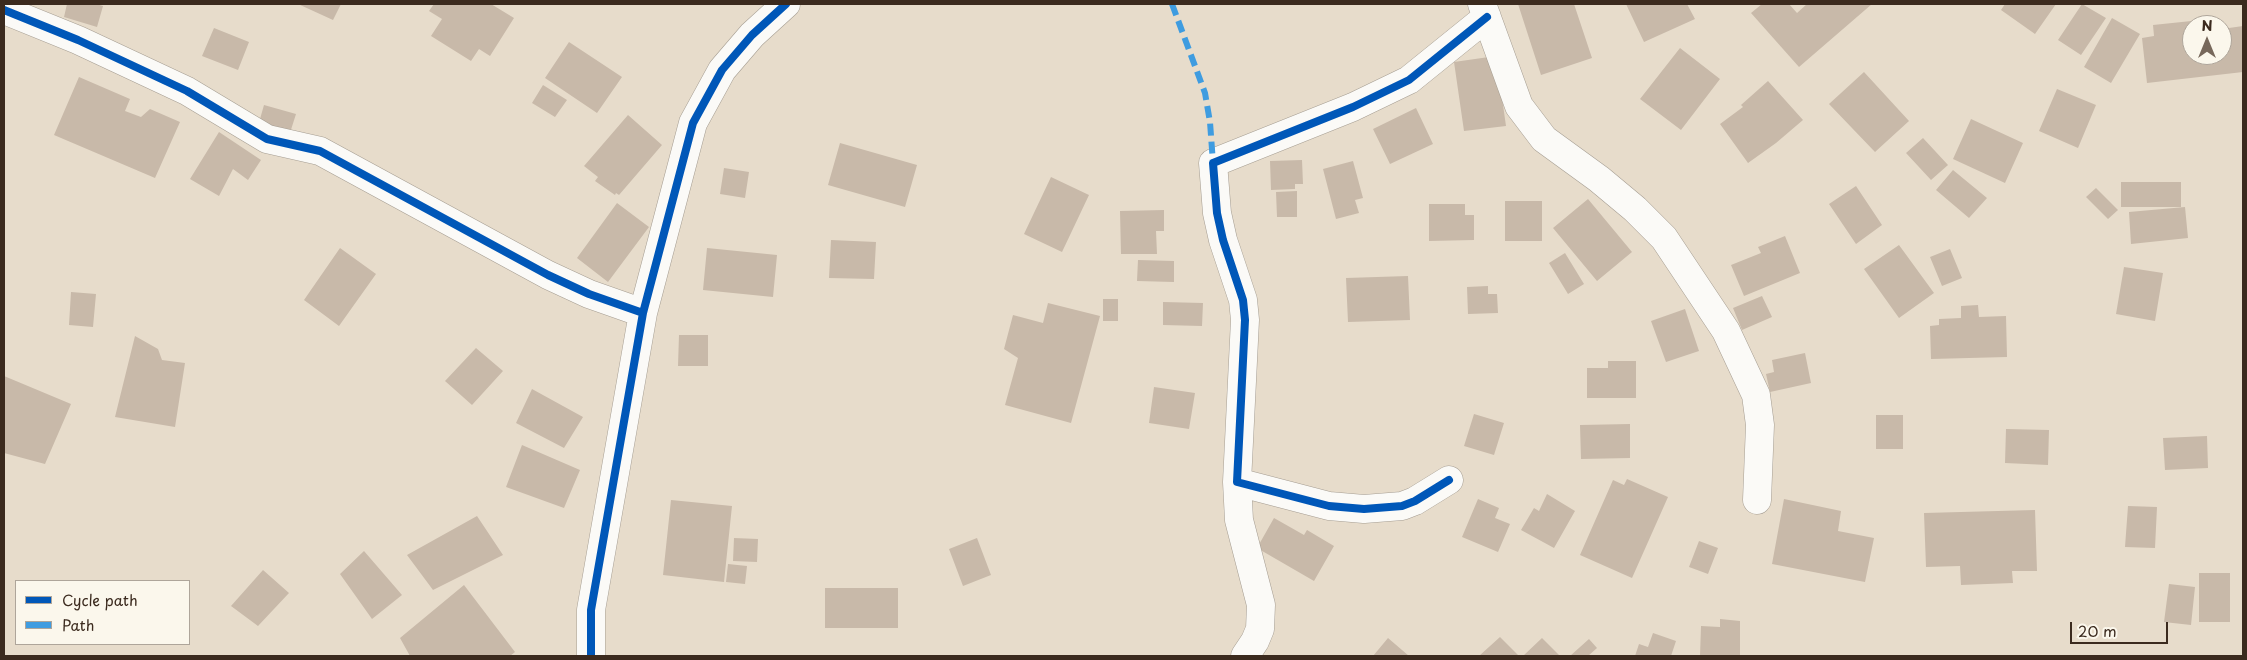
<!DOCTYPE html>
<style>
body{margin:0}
#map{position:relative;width:2247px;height:660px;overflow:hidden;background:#e7dccb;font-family:"Playpen Sans",sans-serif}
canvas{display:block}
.frame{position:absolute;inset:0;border:5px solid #3b2a1e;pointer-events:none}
.legend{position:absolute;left:15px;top:580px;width:175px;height:65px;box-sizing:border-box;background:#fbf7ec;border:1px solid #aea59a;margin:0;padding:6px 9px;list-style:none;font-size:15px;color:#3b2a1e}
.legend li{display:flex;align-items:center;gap:10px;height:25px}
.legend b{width:25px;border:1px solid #aea59a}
.north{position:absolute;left:2182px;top:15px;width:50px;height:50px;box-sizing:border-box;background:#fbf7ec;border:1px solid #aea59a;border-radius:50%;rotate:0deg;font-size:14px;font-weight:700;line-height:20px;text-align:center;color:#3b2a1e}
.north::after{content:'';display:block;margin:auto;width:18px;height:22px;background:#77685b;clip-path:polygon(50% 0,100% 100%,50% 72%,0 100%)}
.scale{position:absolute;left:2070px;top:622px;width:98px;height:22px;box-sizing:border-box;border:2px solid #3b2a1e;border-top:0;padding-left:6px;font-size:15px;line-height:18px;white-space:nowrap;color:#3b2a1e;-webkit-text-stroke:4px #fbf7ec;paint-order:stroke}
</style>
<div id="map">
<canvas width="2247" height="660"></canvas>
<div class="frame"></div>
<ul class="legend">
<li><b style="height:6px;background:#0057b8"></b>Cycle path</li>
<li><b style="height:6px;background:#3f9ce0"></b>Path</li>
</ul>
<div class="north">N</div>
<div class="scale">20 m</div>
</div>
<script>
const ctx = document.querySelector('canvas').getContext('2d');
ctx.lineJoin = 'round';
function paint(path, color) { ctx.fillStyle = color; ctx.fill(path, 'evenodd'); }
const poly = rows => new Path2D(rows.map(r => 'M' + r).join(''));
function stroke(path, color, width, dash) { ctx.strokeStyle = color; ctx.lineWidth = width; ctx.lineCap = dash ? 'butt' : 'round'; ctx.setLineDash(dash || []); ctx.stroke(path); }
paint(poly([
 [67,4,96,4,103,6,97,27,64,17],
 [298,4,341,4,333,20],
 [434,4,491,4,514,18,490,56,479,49,471,61,431,36,442,19,429,11],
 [1518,4,1574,4,1592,58,1541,75],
 [1626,4,1687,4,1695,19,1644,42],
 [1762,4,1789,4,1797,13,1807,4,1872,4,1799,67,1751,13],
 [2005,4,2056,4,2035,34,2001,10],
 [2082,4,2106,18,2081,55,2058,40],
 [2112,18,2140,34,2111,83,2084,67],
 [2201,20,2202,25,2192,25,2192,55,2222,55,2222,29,2243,26,2243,72,2147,83,2142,38,2154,36,2153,25],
 [214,28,249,42,238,70,202,56],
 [569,42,622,77,597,113,545,78],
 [1680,48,1720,79,1681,130,1640,99],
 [1496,56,1506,126,1464,131,1454,62],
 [1864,72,1909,121,1875,152,1829,104],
 [79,77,130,99,125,111,141,117,150,109,180,122,155,178,54,135],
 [1768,81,1803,120,1776,143,1748,163,1720,124,1743,107,1741,105],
 [543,85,567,100,555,117,532,103],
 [2057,89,2096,105,2078,148,2039,131],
 [264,105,296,114,289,136,258,126],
 [1416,108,1433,144,1390,164,1373,129],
 [628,115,662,145,619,195,616,193,615,195,595,181,598,177,584,166],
 [1971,119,2023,143,2005,183,1953,159],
 [219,132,261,160,248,180,233,169,219,196,190,179],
 [1923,138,1948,165,1931,180,1906,153],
 [840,143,917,165,905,207,828,185],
 [1302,160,1303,184,1295,184,1295,189,1271,190,1270,161],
 [1353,161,1363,198,1355,200,1359,213,1336,219,1323,169],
 [724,168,749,172,745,198,720,194],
 [1953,170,1987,198,1969,218,1936,190],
 [1051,177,1089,195,1062,252,1024,234],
 [2121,182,2181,182,2181,207,2121,207],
 [1856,186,1882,225,1856,244,1829,204],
 [2096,188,2118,210,2108,219,2086,197],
 [1297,191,1297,217,1277,217,1276,192],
 [1588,199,1632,252,1597,281,1553,228],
 [1505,201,1542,201,1542,241,1505,241],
 [617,203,649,227,608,282,577,258],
 [1429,204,1465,204,1465,215,1474,215,1474,240,1429,241],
 [2185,207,2188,238,2131,244,2129,212],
 [1164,210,1164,231,1156,231,1157,254,1121,254,1120,211],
 [1785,236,1800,273,1744,296,1731,265,1761,253,1758,247],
 [831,240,876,242,874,279,829,278],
 [1899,245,1934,293,1899,318,1864,269],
 [340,248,376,274,339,326,304,300],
 [707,248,777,255,773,297,703,290],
 [1950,249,1962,278,1942,286,1930,257],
 [1565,253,1584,284,1568,294,1549,263],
 [1138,260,1174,261,1174,282,1137,281],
 [2124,267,2163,273,2155,321,2116,314],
 [1408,276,1410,320,1348,322,1346,278],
 [1488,286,1488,294,1497,294,1498,313,1468,314,1467,287],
 [71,292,96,294,93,327,69,325],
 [1762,296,1772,317,1742,330,1733,308],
 [1103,299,1118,299,1118,321,1103,321],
 [1163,302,1203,303,1202,326,1163,325],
 [1048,303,1100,316,1071,423,1005,405,1018,358,1004,349,1013,315,1043,323],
 [1978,305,1979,317,2006,316,2007,357,1931,359,1930,326,1939,325,1939,319,1961,318,1961,306],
 [1685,309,1699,351,1666,362,1651,321],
 [679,335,708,335,708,366,678,366],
 [135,336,158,349,162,360,185,363,175,427,115,417],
 [476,348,503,371,472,405,445,381],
 [1805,353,1811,383,1770,392,1766,374,1774,372,1772,360],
 [1608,361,1636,361,1636,398,1587,398,1587,368,1608,368],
 [4,376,71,404,45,464,4,453],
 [1154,387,1195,393,1189,429,1149,423],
 [532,389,583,417,564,448,516,423],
 [1474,414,1504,423,1494,455,1464,446],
 [1876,415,1903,415,1903,449,1876,449],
 [1630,424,1630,458,1581,459,1580,425],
 [2006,429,2049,430,2048,465,2005,463],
 [2207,436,2208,468,2165,470,2163,438],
 [522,445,580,470,564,508,506,487],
 [1627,479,1668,497,1632,578,1580,555,1613,480,1624,485],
 [1547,494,1575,511,1554,548,1521,530,1534,508,1539,511],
 [1478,499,1499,508,1495,518,1510,524,1498,552,1462,537],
 [1784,499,1841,511,1838,531,1874,538,1865,582,1772,564],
 [671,500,732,506,724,582,663,575],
 [2128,506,2157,507,2155,548,2125,547],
 [2035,510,2037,571,2012,571,2013,583,1961,585,1960,566,1926,567,1924,513],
 [477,516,503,555,433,590,407,555],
 [1274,518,1304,535,1307,530,1334,546,1314,581,1257,548],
 [734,538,758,539,757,562,733,561],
 [977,538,991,575,963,586,949,549],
 [1699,541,1718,548,1708,574,1689,567],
 [364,551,402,595,372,619,340,574],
 [728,564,747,566,745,584,726,582],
 [263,570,289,593,258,626,231,606],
 [2199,573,2230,573,2230,622,2199,622],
 [2169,584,2195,587,2191,625,2164,622],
 [464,585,515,652,510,656,410,656,400,638],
 [825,588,898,588,898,628,825,628],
 [1720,619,1740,621,1740,656,1700,656,1701,626,1720,627],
 [1653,633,1676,641,1671,656,1635,656,1639,644,1648,647],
 [1500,637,1519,656,1479,656],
 [1388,638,1409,656,1373,656],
 [1542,638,1560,656,1523,656],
 [1589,639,1597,648,1588,656,1570,656]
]), '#c8b9a9');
const minor = poly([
 [1482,4,1519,106,1544,139,1599,179,1635,209,1664,238,1726,331,1756,395,1760,425,1757,500],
 [4,10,78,40,187,91,267,139,320,151,548,275,589,294,643,313],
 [1449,480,1415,501,1402,506,1364,509,1329,506,1237,482,1245,320,1243,300,1223,240,1217,213,1213,163,1353,107,1409,80,1487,17],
 [1237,482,1239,520,1261,605,1260,629,1255,641,1245,656],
 [591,656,591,610,643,313,693,123,722,70,752,35,786,4]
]);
stroke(minor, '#a59d92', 29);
stroke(minor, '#fbfaf7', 28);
stroke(poly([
 [1172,4,1205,93,1210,122,1213,163]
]), '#3f9ce0', 6, [12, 6]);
stroke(poly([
 [4,10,78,40,187,91,267,139,320,151,548,275,589,294,643,313],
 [1449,480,1415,501,1402,506,1364,509,1329,506,1237,482,1245,320,1243,300,1223,240,1217,213,1213,163,1353,107,1409,80,1487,17],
 [591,656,591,610,643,313,693,123,722,70,752,35,786,4]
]), '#0057b8', 8);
</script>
